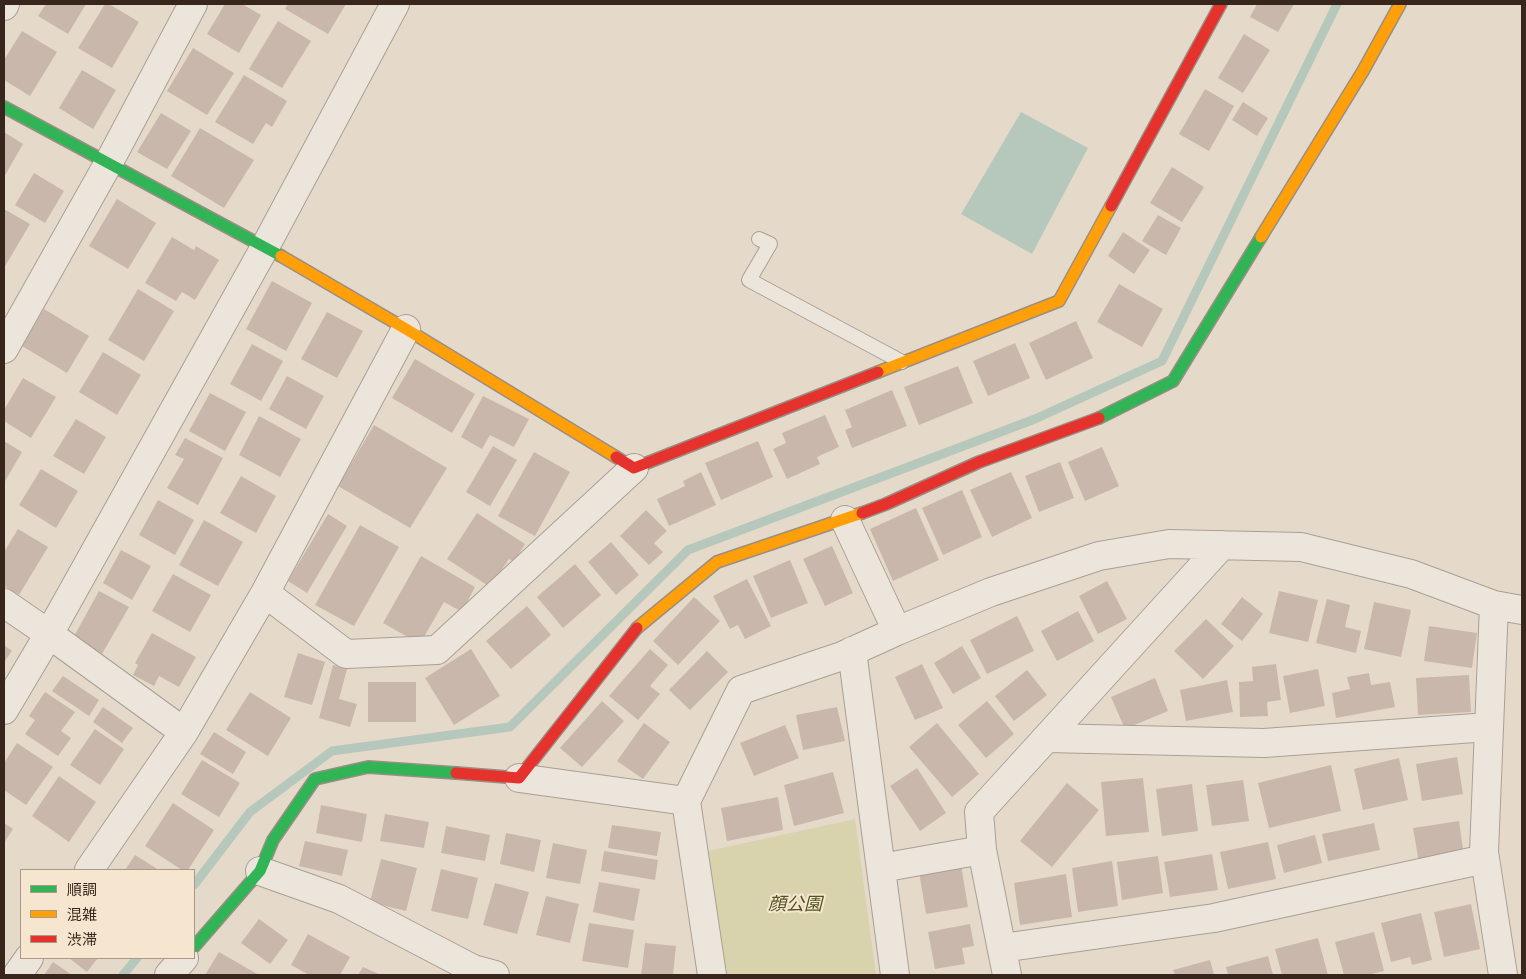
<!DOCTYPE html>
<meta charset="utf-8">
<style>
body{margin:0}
#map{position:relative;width:1526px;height:979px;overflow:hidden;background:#e5daca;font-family:"Libre Baskerville","Noto Sans JP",serif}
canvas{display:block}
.frame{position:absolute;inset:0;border:5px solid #38261c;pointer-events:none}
.legend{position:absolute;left:20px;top:869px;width:175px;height:90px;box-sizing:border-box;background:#f7e6cf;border:1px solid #ab9987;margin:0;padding:6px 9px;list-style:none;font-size:15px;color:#38261c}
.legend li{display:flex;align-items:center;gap:10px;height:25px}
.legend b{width:25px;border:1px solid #ab9987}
</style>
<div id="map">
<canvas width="1526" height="979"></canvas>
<div class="frame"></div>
<ul class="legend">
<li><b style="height:6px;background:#30b455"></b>順調</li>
<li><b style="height:6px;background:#ff9f0a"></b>混雑</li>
<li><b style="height:6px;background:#e5322d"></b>渋滞</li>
</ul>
</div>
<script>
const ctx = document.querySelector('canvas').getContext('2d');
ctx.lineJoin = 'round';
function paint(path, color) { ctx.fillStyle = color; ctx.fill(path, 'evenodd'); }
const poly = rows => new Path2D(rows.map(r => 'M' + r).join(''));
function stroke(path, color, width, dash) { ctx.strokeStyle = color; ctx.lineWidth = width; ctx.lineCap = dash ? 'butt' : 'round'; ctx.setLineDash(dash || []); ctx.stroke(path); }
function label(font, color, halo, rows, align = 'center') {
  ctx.font = font + ' "Libre Baskerville","Noto Sans JP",serif'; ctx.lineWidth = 4; ctx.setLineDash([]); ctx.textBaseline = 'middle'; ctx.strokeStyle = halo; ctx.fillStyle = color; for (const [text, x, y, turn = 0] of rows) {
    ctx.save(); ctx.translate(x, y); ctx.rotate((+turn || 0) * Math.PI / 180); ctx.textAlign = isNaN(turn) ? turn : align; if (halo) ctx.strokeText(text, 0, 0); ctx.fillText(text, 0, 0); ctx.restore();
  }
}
paint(poly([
 [855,819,876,975,725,975,708,851]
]), '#d8d3ac');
paint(poly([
 [1021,112,1088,148,1032,254,961,214]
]), '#b6c8bb');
stroke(poly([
 [194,885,250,812,332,751,510,727,688,550,1035,419,1162,361,1337,4],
 [123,975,137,958]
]), '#b6c8bb', 9);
paint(poly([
 [46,4,86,4,68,34,38,16],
 [105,4,109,4,139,22,112,68,78,48],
 [225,4,242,4,261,15,239,53,207,34],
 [288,4,346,4,328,34,285,9],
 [1257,4,1294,4,1278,32,1250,17],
 [278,21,311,41,282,88,249,69],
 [22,31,57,52,30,96,4,80,4,60],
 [1244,34,1270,50,1243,93,1218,78],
 [193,48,234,73,207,115,167,91],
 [82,70,116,90,93,129,59,108],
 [244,75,287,101,272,127,266,123,253,144,215,122],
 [1205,89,1234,106,1209,151,1179,134],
 [1243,102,1268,118,1257,136,1232,120],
 [161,113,191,131,167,169,137,152],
 [200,128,254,160,224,208,171,176],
 [4,132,23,144,4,177],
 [1172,167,1204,187,1182,222,1150,203],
 [34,173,64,191,45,223,15,205],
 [117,199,156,223,128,269,89,246],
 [4,209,30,224,4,268],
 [1158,215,1181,228,1166,255,1142,241],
 [1123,232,1150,250,1134,274,1108,256],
 [172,237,194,250,196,246,219,260,195,300,182,292,176,301,145,283],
 [272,281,312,303,286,351,246,329],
 [1119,284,1163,309,1142,347,1097,322],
 [138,289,174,311,144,361,108,340],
 [44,309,89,336,67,373,22,346],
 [327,312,363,331,337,378,301,359],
 [1076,321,1093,358,1046,380,1029,343],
 [1015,343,1030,378,988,396,973,361],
 [252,344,283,361,261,401,230,384],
 [103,352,141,375,117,415,79,392],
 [415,359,475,394,452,433,392,398],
 [958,366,973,403,919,425,904,387],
 [287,376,324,396,306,429,269,409],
 [23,378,56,397,31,438,4,421,4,410],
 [892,390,907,426,852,448,845,430,852,427,845,410],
 [210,393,246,412,225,451,189,431],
 [483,396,529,419,514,447,490,435,482,449,461,437],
 [825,415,839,447,817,457,820,464,787,479,773,449,786,443,782,433],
 [259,416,301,439,280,477,239,455],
 [76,419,106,437,84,474,53,456],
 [374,425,447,468,410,528,338,486],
 [185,438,223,458,198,505,167,488,184,459,175,455],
 [4,441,22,452,4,483],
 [758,441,773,477,721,500,705,463],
 [493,446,517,460,490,506,466,492],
 [1102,447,1119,486,1085,501,1068,462],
 [534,452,570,472,535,536,498,516],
 [1060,462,1074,498,1039,512,1025,476],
 [41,469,78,491,56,528,19,505],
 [701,472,716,505,669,526,657,499,685,486,683,481],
 [1011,472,1032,518,992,537,970,490],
 [241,476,276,496,256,533,220,513],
 [962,490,982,537,943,555,922,508],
 [158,500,194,520,175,555,139,535],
 [916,508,939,560,893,581,870,529],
 [646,510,667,531,654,543,663,552,649,565,620,536],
 [477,513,525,544,514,562,509,559,490,587,447,559],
 [328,514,347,526,307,593,288,581],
 [204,520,243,542,218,586,179,565],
 [360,525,399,547,354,626,315,605],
 [18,529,48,547,19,595,4,586,4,552],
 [611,542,639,575,616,595,588,562],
 [832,546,853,593,825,606,803,559],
 [121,550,151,566,132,600,103,583],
 [421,556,475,587,462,612,444,602,420,644,383,623],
 [790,560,808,603,771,618,753,576],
 [575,564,601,595,563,628,537,597],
 [173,574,211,595,190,632,152,611],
 [747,579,771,626,745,639,738,625,730,629,713,596],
 [1107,581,1127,619,1098,634,1079,596],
 [99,591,129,607,102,654,73,638],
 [1279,591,1318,600,1308,642,1269,633],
 [694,597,720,621,678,665,653,641],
 [1242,597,1263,614,1242,641,1221,624],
 [1327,599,1350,605,1345,627,1361,631,1356,653,1316,643],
 [1374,602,1411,610,1401,657,1364,649],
 [527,606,551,635,511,669,486,641],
 [1078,611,1094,641,1057,661,1041,631],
 [1017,616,1034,651,987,674,970,640],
 [1206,619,1234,646,1203,679,1174,651],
 [1429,626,1477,633,1472,668,1424,661],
 [152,633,196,657,179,687,159,676,154,686,133,675,138,665,135,663],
 [4,645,12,651,4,662],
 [962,646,981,678,953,694,934,663],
 [471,649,500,696,454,725,425,678],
 [650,649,668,665,650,686,660,694,638,720,609,696],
 [707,651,728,672,690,710,669,690],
 [298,653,325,662,312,705,284,697],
 [922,664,943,708,915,720,895,677],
 [1276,664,1281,700,1267,702,1268,716,1240,717,1239,682,1253,681,1252,667],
 [333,665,347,669,339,699,357,704,350,727,319,718],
 [1318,669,1325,706,1290,713,1283,676],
 [1027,670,1047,695,1014,721,995,696],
 [1369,673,1371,685,1390,682,1395,707,1336,718,1332,693,1350,689,1347,677],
 [1469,675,1471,712,1418,715,1416,678],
 [63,676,99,700,89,716,52,691],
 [1155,678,1168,711,1125,729,1111,697],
 [1227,680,1233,712,1186,721,1180,690],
 [368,682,416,682,416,722,368,722],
 [45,692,75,712,61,731,71,738,58,756,25,734,35,720,29,716],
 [250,692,291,718,268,756,226,730],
 [602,701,624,721,582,767,560,748],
 [987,701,1014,734,986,758,958,725],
 [103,707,133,728,122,743,93,722],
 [837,707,845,741,803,750,796,715],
 [644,723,670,742,643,779,617,761],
 [937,723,979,774,952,797,909,747],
 [785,725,799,758,754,776,740,743],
 [95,729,124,749,100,785,70,765],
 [214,732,246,752,233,774,200,754],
 [17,743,53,767,26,805,4,790,4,763],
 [1457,757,1463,794,1422,801,1416,764],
 [1399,758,1408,800,1363,810,1354,769],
 [202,760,240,783,219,817,181,794],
 [1331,765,1341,811,1269,828,1258,783],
 [917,768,946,813,920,831,890,786],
 [833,772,844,813,794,826,784,785],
 [59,776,96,802,69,842,32,816],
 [1143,778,1149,832,1106,836,1101,782],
 [1243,780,1249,821,1212,826,1206,785],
 [1067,783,1099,810,1052,867,1020,841],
 [1192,784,1198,831,1162,836,1156,789],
 [778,797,783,830,727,841,721,808],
 [173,803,214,830,188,870,182,870,145,846],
 [321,805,367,814,362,842,316,833],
 [385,814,429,822,424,848,380,841],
 [1459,821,1464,856,1419,863,1413,828],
 [4,823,13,829,4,843],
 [1374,823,1380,850,1328,861,1322,834],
 [612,825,661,832,657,856,608,848],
 [446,826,490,835,485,861,441,853],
 [506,833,541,840,534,872,500,864],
 [1315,835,1322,863,1284,873,1277,845],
 [305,841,348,850,342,876,299,866],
 [1268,842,1276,879,1228,889,1220,852],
 [553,843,587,850,580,884,546,878],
 [604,851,658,860,655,880,601,871],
 [1212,854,1218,890,1170,897,1164,862],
 [135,855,159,870,125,870],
 [1158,856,1163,893,1122,900,1117,862],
 [381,859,417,868,406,911,370,902],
 [1112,861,1118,906,1078,912,1072,868],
 [961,865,968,907,926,914,919,872],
 [441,869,478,878,468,919,431,911],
 [1066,874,1072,917,1020,925,1014,883],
 [599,882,640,889,634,921,593,912],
 [495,883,529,892,517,934,483,925],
 [546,896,579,904,570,943,536,935],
 [1471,904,1480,949,1444,957,1434,912],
 [1421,913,1432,960,1412,965,1410,957,1391,962,1381,923],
 [259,919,288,940,270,964,241,943],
 [589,923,634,930,628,968,582,961],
 [970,924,974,946,962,948,965,964,935,969,928,932],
 [1374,932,1384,971,1367,975,1344,975,1335,942],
 [308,934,350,957,340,975,309,975,291,965],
 [1318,938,1328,975,1282,975,1275,949],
 [645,943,676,946,673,975,641,975],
 [219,952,259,975,205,975],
 [1268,956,1273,975,1228,975,1226,967],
 [69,958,98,958,87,972],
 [1210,960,1214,975,1175,975,1173,970],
 [53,962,72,975,44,975],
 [363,967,381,975,358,975]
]), '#c9b7ab');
const lane = poly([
 [759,239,770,244,749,280,902,362]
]);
const street = poly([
 [4,6,5,4],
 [4,349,108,164,193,4],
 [845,520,897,631],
 [265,593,346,654,437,650,634,468],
 [4,603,49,634,184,732],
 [852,651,895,975],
 [4,710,49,634,265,247,395,4],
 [1047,738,1264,743,1489,727],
 [519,778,686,801,712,975],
 [686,801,741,690,842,656,897,631,991,592,1099,556,1169,544,1301,547,1411,574,1494,605],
 [881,868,982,850],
 [89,870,184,732,265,593,406,329],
 [260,871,339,899,473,969,495,975],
 [1002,948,1214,918,1485,859],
 [17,975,29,958],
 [169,975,184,958],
 [1007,975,982,850,979,812,1222,545],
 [1503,975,1484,852,1494,605,1522,610]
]);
const fast = poly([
 [4,107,281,256],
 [1099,418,1173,381,1261,237],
 [194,947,260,871,273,840,315,779,368,767,456,773]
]);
const slow = poly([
 [1261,237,1363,71,1400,4],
 [281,256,406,329,616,457],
 [878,372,1059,301,1111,206],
 [637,628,717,562,862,513]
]);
const jam = poly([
 [1111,206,1221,4],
 [616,457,634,468,878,372],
 [862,513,886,504,979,462,1099,418],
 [456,773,519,778,637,628]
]);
stroke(lane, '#aa9f94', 16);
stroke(street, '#aa9f94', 30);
stroke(fast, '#998e84', 14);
stroke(slow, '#998e84', 14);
stroke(jam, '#998e84', 14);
stroke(lane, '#ece5dc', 14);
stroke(street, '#ece5dc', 28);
stroke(fast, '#30b455', 11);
stroke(slow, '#ff9f0a', 11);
stroke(jam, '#e5322d', 11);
label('italic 18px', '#4f5521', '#f7e6cf', [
 ["顔公園",795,905]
]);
</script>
